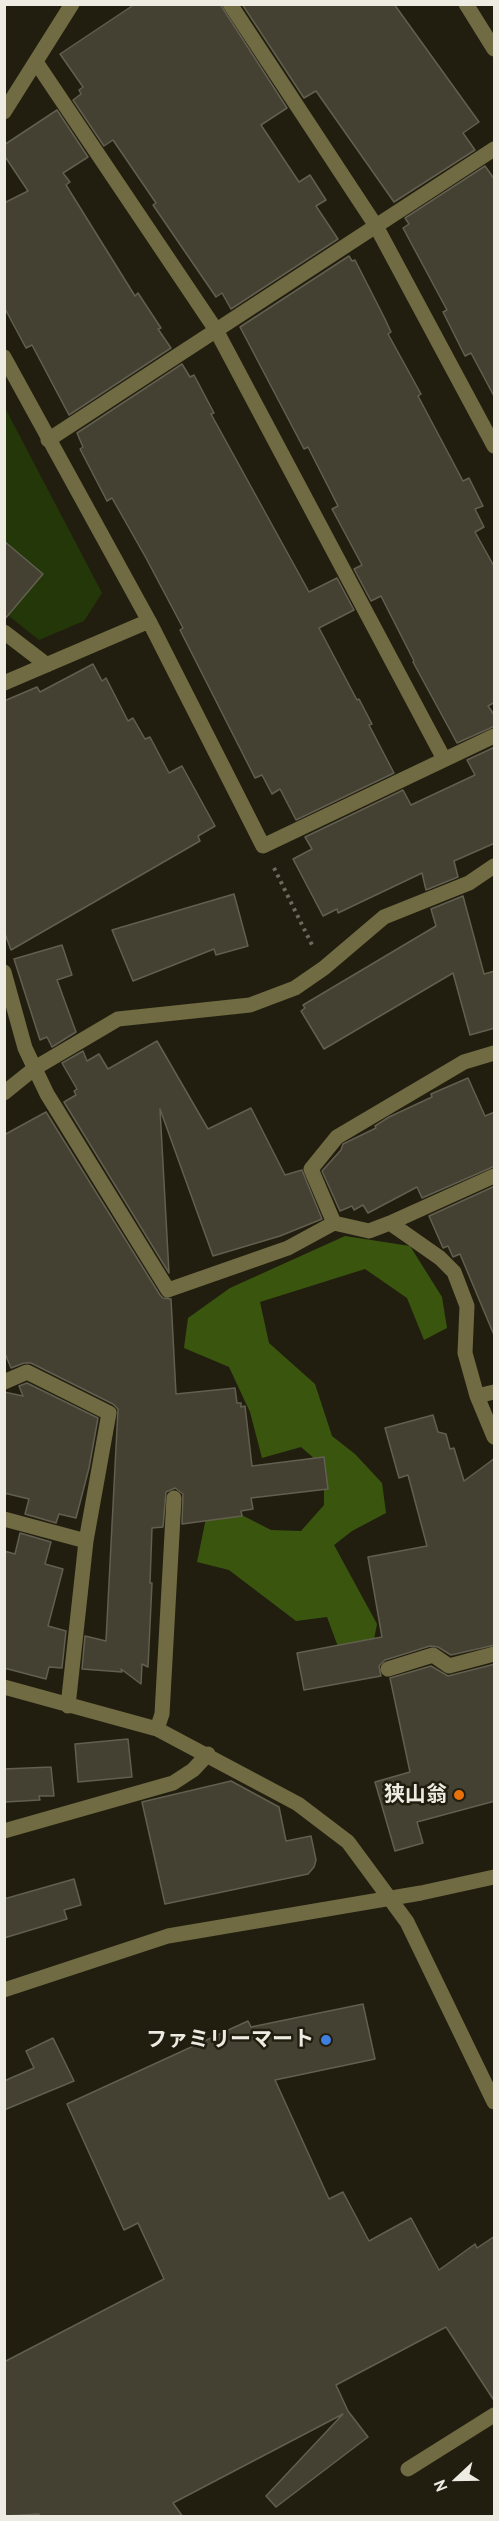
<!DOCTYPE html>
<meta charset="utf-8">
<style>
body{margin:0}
#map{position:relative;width:499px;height:2521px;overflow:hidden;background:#211e10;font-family:"PT Sans",sans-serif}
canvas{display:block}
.frame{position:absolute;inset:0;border:6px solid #edebe2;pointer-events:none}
.north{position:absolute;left:427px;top:2449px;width:60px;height:60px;-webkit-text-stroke:4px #211e10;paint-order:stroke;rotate:248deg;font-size:16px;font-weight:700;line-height:24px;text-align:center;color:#edebe2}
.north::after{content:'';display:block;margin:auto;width:21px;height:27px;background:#edebe2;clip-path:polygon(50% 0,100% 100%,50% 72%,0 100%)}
</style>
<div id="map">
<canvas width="499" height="2521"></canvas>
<div class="frame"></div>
<div class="north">N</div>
</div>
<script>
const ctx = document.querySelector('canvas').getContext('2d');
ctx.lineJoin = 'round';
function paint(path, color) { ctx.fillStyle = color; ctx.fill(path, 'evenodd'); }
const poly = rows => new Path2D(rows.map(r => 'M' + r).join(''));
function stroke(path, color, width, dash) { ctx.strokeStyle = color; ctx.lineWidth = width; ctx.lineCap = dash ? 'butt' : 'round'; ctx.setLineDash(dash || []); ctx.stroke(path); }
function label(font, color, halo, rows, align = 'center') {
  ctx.font = font + ' "PT Sans","Noto Sans JP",sans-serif'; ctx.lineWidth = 5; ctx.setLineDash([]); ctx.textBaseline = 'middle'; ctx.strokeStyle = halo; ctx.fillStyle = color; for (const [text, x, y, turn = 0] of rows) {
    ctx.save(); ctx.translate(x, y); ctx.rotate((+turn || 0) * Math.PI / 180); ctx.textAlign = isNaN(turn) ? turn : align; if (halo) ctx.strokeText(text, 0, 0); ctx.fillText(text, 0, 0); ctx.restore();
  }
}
paint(poly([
 [4,406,102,593,84,621,39,640,5,613]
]), '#243709');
paint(poly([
 [345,1236,410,1246,442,1297,447,1328,424,1340,407,1298,365,1269,260,1302,269,1343,315,1384,332,1436,355,1454,382,1483,386,1513,352,1531,334,1545,377,1624,369,1665,343,1660,327,1617,296,1621,229,1570,197,1562,206,1518,230,1509,271,1530,301,1531,324,1505,324,1467,301,1447,262,1458,250,1412,229,1367,184,1348,188,1318,230,1288]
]), '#3a560e');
const building = poly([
 [135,4,220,4,287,108,261,125,299,182,310,175,326,200,316,206,338,239,231,309,222,293,216,297,153,205,156,203,113,140,104,146,73,100,81,94,79,90,83,87,60,54,135,4],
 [242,4,394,4,479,122,463,133,475,150,394,202,316,91,304,98,242,4],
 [57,110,88,157,63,173,70,182,66,185,135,296,138,293,161,328,158,329,171,348,69,415,32,345,26,348,4,307,4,203,28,191,4,155,4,145,57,110],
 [485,166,495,180,495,398,471,353,465,356,443,312,447,310,403,228,409,224,405,218,485,166],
 [349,256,352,261,355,260,385,319,391,332,388,334,421,394,418,396,463,481,469,478,483,506,475,509,484,527,475,532,495,568,495,702,488,706,495,716,495,726,457,743,413,662,414,661,381,596,371,601,354,569,362,565,332,509,338,506,308,447,304,449,240,327,349,256],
 [182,364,190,377,194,375,214,413,211,414,309,592,337,578,354,610,319,628,357,700,359,699,372,724,369,725,394,773,296,820,280,789,272,794,262,775,255,778,180,630,183,628,146,558,112,498,107,501,80,449,83,447,77,433,182,364],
 [4,541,43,574,4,620,4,541],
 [93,664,102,681,106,678,128,721,133,718,145,739,150,737,169,773,182,766,215,826,198,836,200,841,11,950,4,931,4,701,37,687,40,692,93,664],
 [495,747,495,843,454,861,458,877,426,890,422,873,338,913,337,909,323,916,293,859,312,849,305,837,403,790,411,805,475,775,467,760,495,747],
 [234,894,248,946,216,955,214,949,133,981,112,930,234,894],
 [463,896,484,974,495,971,495,1028,470,1035,453,973,324,1049,301,1011,305,1008,303,1005,436,926,431,909,463,896],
 [62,945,72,975,57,980,76,1032,52,1047,47,1037,40,1040,14,959,62,945],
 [157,1041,208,1129,251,1108,285,1175,302,1170,322,1219,280,1236,213,1256,160,1109,169,1273,64,1102,76,1095,74,1091,77,1089,62,1063,83,1051,87,1061,99,1054,108,1069,157,1041],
 [468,1078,485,1116,495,1112,495,1166,422,1198,417,1187,368,1213,363,1205,354,1210,352,1206,340,1211,322,1171,341,1150,343,1144,376,1128,375,1126,389,1117,432,1097,431,1094,468,1078],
 [46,1112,160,1295,163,1298,171,1299,176,1394,235,1388,237,1403,241,1403,241,1407,245,1406,252,1466,324,1457,328,1489,251,1498,253,1509,241,1511,242,1516,182,1524,183,1494,175,1488,166,1492,163,1527,152,1528,150,1583,152,1583,148,1667,142,1664,141,1684,121,1669,122,1672,82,1669,85,1636,106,1641,118,1409,113,1404,31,1363,24,1363,11,1368,4,1351,4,1135,46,1112],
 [495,1186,495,1335,494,1335,460,1254,453,1257,448,1246,443,1248,429,1216,495,1186],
 [27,1383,98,1418,89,1468,76,1518,59,1514,56,1523,25,1514,29,1499,4,1493,4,1392,23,1396,19,1386,27,1383],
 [433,1415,438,1432,446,1434,450,1449,454,1448,464,1481,495,1458,495,1645,451,1655,438,1647,430,1646,385,1660,379,1666,381,1676,304,1690,297,1653,382,1637,368,1557,427,1546,408,1475,399,1478,385,1428,433,1415],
 [20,1533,51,1542,45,1564,63,1569,48,1626,66,1631,62,1668,49,1667,46,1679,4,1668,4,1551,15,1554,20,1533],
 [495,1664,495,1801,417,1822,423,1843,395,1851,375,1782,410,1772,390,1678,431,1666,448,1676,495,1664],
 [128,1739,132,1777,78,1782,75,1744,128,1739],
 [51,1767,54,1796,39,1796,40,1800,5,1802,4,1769,51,1767],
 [231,1781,279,1807,286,1841,311,1836,316,1860,314,1867,308,1874,165,1904,142,1802,231,1781],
 [74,1879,81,1905,64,1910,67,1919,4,1938,4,1899,74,1879],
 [363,2004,375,2059,275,2080,329,2199,343,2192,369,2241,411,2218,439,2270,475,2244,477,2248,495,2236,495,2402,446,2327,336,2385,348,2411,368,2437,276,2507,266,2496,343,2414,173,2503,183,2517,40,2517,39,2514,4,2516,4,2362,164,2279,138,2223,124,2230,67,2104,248,2021,251,2027,363,2004],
 [53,2038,74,2081,4,2110,4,2081,34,2068,26,2051,53,2038]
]);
paint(building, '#444132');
stroke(building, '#625f4f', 1.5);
stroke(poly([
 [274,868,312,945]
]), '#6d6a5e', 4, [3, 4.5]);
stroke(poly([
 [230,4,376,226,494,446],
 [466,4,494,49],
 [36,62,216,330,444,759],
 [4,112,72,4],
 [4,357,149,621,263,846,494,736],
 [48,440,494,149],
 [4,632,47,665],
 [4,683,149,621],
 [4,972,25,1048,47,1094,168,1290,288,1248,334,1223,369,1231,390,1223,440,1258,454,1272,467,1306,465,1353,477,1396,494,1437],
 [4,1093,35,1068,118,1019,250,1005,295,988,324,968,384,917,469,883,494,866],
 [334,1223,311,1169,337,1137,464,1062,494,1053],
 [390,1223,494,1176],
 [4,1382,27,1372,109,1413,86,1541,68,1706],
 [477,1396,494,1392],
 [4,1519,86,1541],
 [388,1669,433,1655,449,1666,494,1654],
 [4,1687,157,1729,298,1804,348,1842,407,1922,494,2102],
 [157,1729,162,1714,174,1498],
 [4,1831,173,1783,193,1770,208,1754],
 [4,1990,168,1936,421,1893,494,1877],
 [408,2469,494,2415]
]), '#716b43', 15);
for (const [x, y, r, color] of [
 [459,1795,6,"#e8710a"],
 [326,2040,6,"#3f7fe0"]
]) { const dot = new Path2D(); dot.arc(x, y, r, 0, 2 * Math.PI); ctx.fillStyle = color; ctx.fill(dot); stroke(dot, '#211e10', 2); }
label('bold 21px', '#edebe2', '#211e10', [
 ["狭山翁",447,1795],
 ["ファミリーマート",314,2040]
], 'right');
</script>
